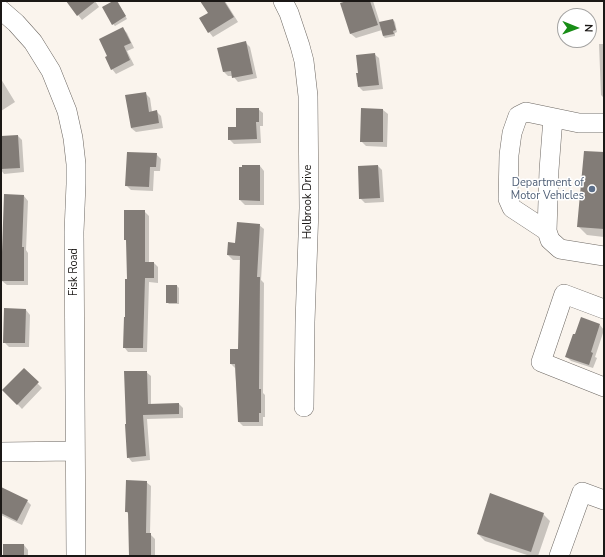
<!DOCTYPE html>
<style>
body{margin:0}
#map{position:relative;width:605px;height:557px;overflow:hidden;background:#faf4ed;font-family:"Nunito Sans",sans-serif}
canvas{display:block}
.frame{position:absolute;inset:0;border:2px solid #1b1816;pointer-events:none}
.north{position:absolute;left:557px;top:8px;width:40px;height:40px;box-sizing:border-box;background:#fff;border:1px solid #a4a3a2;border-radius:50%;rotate:91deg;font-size:11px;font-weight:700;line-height:16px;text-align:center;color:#1b1816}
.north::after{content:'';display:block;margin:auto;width:14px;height:18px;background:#188d16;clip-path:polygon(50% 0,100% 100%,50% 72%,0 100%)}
</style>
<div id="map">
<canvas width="605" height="557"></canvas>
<div class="frame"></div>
<div class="north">N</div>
</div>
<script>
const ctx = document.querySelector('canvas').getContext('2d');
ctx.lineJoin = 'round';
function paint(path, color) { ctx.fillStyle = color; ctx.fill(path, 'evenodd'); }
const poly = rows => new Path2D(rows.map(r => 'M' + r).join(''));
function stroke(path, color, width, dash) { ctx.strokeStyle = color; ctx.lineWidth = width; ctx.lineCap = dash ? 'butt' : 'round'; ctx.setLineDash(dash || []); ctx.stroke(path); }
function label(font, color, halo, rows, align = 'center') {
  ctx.font = font + ' "Nunito Sans",sans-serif'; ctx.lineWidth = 3; ctx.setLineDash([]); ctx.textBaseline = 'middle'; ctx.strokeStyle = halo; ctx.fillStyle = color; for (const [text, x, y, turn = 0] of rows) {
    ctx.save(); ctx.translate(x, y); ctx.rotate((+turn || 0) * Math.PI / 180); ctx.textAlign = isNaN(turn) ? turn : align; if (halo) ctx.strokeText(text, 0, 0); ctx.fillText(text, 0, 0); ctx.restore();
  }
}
paint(poly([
 [67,1,95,1,99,7,82,20],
 [115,1,118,2,127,19,115,26,113,24],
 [202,1,225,1,238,22,213,37,209,32,209,13],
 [350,1,373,1,380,23,393,20,395,22,397,32,395,33,395,36,385,38,383,36,382,30,356,38,351,34,341,4],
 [123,29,127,33,134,48,127,51,134,65,116,74,112,69,108,56],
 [245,42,250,47,257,78,238,82,233,76,228,76,224,72,218,48],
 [599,44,604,44,604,98,601,95],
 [374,54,379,58,383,89,363,91,359,87],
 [1,79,15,102,1,111],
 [145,93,150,98,152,112,156,111,161,116,163,128,136,132,131,128],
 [258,109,263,113,263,126,260,126,261,143,234,144,229,139,237,128],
 [383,110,388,114,387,147,366,146,361,141],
 [18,136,22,140,24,172,4,174,1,170,1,137],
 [604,153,604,237,587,235,578,226],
 [156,154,161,159,160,171,154,171,153,191,131,190,126,185],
 [260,166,264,171,264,205,245,205,240,200],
 [378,166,382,170,384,202,365,203,360,198],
 [24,196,28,201,26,250,28,253,28,285,7,285,2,281],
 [144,211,149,216,149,263,154,263,158,267,158,283,149,282,147,352,128,352,124,347,128,280,127,242,125,239],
 [259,225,264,229,261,280,264,283,263,393,265,395,265,417,263,417,263,426,243,426,239,422,235,368,231,364,239,350,241,260,233,260,228,255,236,244],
 [177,286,179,288,179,304,169,304,167,302],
 [26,310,30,315,29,347,9,347,4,342],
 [600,325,604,330,595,357,597,358,593,368,571,361,566,356],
 [24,370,42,388,22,409,4,390],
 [146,372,151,376,151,405,179,404,183,408,183,418,147,419,150,460,132,462,128,457,127,425],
 [146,482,151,486,150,534,155,539,155,556,130,556,129,515,126,511],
 [1,488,27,501,31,505,22,525,1,515],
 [543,514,550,521,538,556,530,556,485,541,478,534],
 [24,545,28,550,28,556,4,556]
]), '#0003');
paint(poly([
 [66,1,96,1,77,16],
 [113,1,117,1,126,16,112,25,102,7],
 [200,1,224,1,234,17,208,33,199,18,208,13],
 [347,1,370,1,378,25,350,34,340,3],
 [393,19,396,30,393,31,394,34,383,36,379,22],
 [123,27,131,43,124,46,130,60,111,70,105,57,107,56,99,39],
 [246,41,253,74,232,78,231,71,223,72,217,48],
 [375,53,379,85,358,87,356,73,358,73,356,55],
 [146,92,149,112,157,110,159,123,131,128,125,95],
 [236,108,259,108,259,122,256,122,257,139,228,140,228,127,236,127],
 [361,108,383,109,383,142,360,142],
 [18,135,20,168,1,169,1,136],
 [584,151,604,152,604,229,577,227],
 [127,152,157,153,156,167,150,167,149,187,125,186],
 [242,165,260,165,260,201,239,200,239,167,242,167],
 [378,165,380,198,359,199,358,166],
 [4,194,24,195,22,247,24,247,24,281,1,281],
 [124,210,145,210,145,262,154,262,154,278,145,278,143,348,123,348,124,317,125,317,125,279,127,279,126,240,124,240],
 [237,222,260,224,257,277,260,277,259,389,261,389,261,413,259,413,259,422,238,422,235,364,230,364,230,349,238,349,240,256,227,255,228,242,235,243],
 [166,285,177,285,177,303,166,303],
 [4,308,26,309,25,343,3,343],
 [581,317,600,324,591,352,593,353,589,365,565,357,573,334,575,334],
 [24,368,39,382,17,405,2,390],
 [124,371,147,371,148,404,179,403,179,414,143,415,146,456,127,458,125,424,126,424],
 [126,480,147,481,146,533,151,533,151,556,129,556,128,512,125,512],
 [1,487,28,500,17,521,1,513],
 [490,493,544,513,531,552,477,534],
 [3,544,24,544,24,556,3,556]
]), '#827c77');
const minor = poly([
 [283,1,289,13,300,46,304,61,308,96,309,208,305,322,304,407],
 [1,10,16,23,33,42,51,71,67,111,73,138,76,164,76,184,74,232,76,556],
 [553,118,549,170,547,231,550,240,560,249,604,256],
 [547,231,512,208,508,199,509,155,512,133,518,116,526,112,579,123,604,123],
 [604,309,564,294,541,362,604,387],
 [1,452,74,451],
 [559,556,582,492,604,500]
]);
stroke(minor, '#6d6863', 20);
stroke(minor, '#fff', 19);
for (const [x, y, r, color] of [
 [592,189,4,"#5c6f8a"]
]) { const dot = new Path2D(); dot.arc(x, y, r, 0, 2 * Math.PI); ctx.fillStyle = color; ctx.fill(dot); stroke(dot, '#fff', 1.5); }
label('11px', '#4e5e75', '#fff', [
 ["Department of",584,183],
 ["Motor Vehicles",584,196]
], 'right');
label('11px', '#1b1816', '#fff', [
 ["Holbrook Drive",308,202,-90],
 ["Fisk Road",74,272,-90]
]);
</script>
